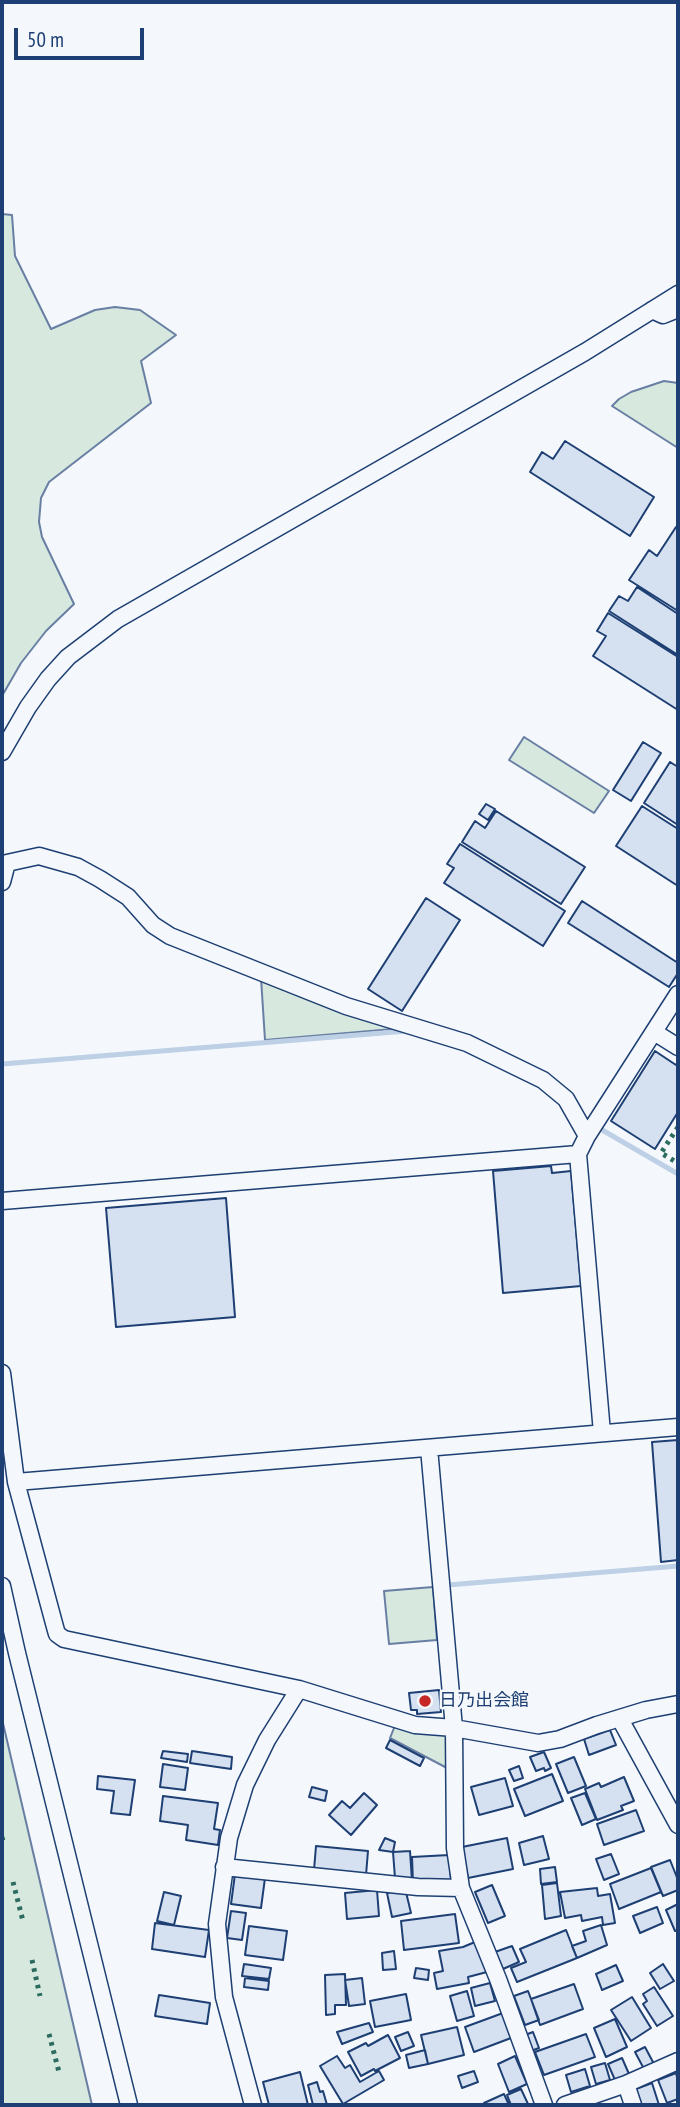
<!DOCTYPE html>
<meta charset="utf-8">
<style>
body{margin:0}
#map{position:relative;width:680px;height:2107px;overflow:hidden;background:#f4f7fb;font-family:"PT Sans Narrow",sans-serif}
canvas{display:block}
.frame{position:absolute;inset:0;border:4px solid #1d3f73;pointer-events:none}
.scale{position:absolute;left:14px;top:28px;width:130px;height:32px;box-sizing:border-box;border:4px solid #1d3f73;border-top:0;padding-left:9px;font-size:21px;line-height:24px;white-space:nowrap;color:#1d3f73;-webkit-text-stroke:5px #f4f7fb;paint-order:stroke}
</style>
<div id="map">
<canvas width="680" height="2107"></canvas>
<div class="frame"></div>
<div class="scale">50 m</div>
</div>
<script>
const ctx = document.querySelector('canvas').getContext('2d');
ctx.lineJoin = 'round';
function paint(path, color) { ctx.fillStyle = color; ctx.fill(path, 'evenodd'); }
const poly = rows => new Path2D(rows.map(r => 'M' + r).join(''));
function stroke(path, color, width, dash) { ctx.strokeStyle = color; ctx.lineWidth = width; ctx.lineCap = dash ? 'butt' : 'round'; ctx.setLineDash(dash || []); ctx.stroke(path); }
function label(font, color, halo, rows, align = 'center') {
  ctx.font = font + ' "PT Sans Narrow","Noto Sans JP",sans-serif'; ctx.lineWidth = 5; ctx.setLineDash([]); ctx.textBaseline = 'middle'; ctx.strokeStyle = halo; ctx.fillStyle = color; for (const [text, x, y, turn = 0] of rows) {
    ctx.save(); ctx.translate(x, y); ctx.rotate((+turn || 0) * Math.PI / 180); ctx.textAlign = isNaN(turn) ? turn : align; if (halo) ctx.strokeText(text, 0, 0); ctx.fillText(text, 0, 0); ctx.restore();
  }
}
const green = poly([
 [2,214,12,215,15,256,51,329,95,310,115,307,140,310,176,335,141,361,151,403,49,482,41,498,39,522,42,537,74,604,46,631,21,663,2,696,2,214],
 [664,381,678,383,678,448,612,406,619,399,631,392,664,381],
 [524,737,609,791,594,813,509,760,524,737],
 [261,978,405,1028,265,1040,261,978],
 [433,1587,437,1640,389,1644,384,1591,433,1587],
 [2,1719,92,2105,2,2105,2,1719],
 [396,1723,447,1733,447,1768,390,1738,396,1723]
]);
paint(green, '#d7e8df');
stroke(green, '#687fa3', 2);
stroke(poly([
 [2,1064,407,1031],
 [597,1127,678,1174],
 [448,1585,678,1566]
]), '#bed0e5', 5);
const building = poly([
 [565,441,654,497,630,536,530,472,542,452,553,459,565,441],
 [676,527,678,528,678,611,629,580,649,550,657,556,676,527],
 [637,587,678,614,678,655,609,611,619,596,628,601,637,587],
 [608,613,678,657,678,710,593,656,606,636,597,631,608,613],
 [643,742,661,753,631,801,613,790,643,742],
 [670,762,678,767,678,825,644,803,670,762],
 [486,804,495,809,488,820,479,814,486,804],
 [642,806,678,829,678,886,616,846,642,806],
 [496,811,585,867,561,904,462,842,475,821,485,828,496,811],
 [460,844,565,911,543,946,444,883,454,868,447,864,460,844],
 [426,898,460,920,402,1011,368,989,426,898],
 [582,901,678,963,678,973,669,987,568,923,582,901],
 [655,1051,676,1065,678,1062,678,1112,655,1149,611,1121,655,1051],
 [551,1166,552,1173,571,1171,581,1286,503,1293,493,1171,551,1166],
 [226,1198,235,1317,116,1327,106,1208,226,1198],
 [678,1440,678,1560,661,1562,652,1442,678,1440],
 [439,1690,441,1712,417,1714,417,1710,411,1710,409,1693,439,1690],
 [610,1730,616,1745,589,1755,584,1739,610,1730],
 [390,1740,424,1758,420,1766,386,1748,390,1740],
 [163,1751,188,1754,187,1762,161,1758,163,1751],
 [192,1751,232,1757,231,1769,190,1763,192,1751],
 [544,1752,551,1768,545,1771,544,1768,536,1771,530,1757,544,1752],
 [574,1757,586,1786,568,1793,556,1764,574,1757],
 [163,1764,188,1768,185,1790,160,1787,163,1764],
 [519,1766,523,1778,514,1781,509,1770,519,1766],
 [552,1774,563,1801,525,1816,514,1789,552,1774],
 [98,1776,135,1780,130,1815,111,1813,114,1791,97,1789,98,1776],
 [624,1777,634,1801,621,1806,623,1810,597,1820,585,1789,599,1783,601,1787,624,1777],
 [505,1778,513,1806,479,1815,471,1787,505,1778],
 [312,1787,327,1791,325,1801,309,1797,312,1787],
 [364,1793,377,1805,351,1835,329,1815,342,1801,350,1808,364,1793],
 [585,1793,596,1819,582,1825,571,1798,585,1793],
 [163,1796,218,1803,214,1829,220,1830,218,1845,186,1840,188,1825,160,1821,163,1796],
 [636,1810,644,1831,604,1845,597,1824,636,1810],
 [543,1836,549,1859,524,1865,519,1843,543,1836],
 [385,1838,395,1842,393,1852,379,1850,385,1838],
 [507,1838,513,1869,468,1878,462,1847,507,1838],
 [316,1846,368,1851,366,1875,314,1870,316,1846],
 [410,1851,412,1881,395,1878,393,1852,410,1851],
 [611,1854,619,1874,604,1880,596,1859,611,1854],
 [449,1855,451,1880,413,1883,412,1857,449,1855],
 [670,1860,678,1880,678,1890,663,1896,651,1867,670,1860],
 [555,1867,557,1882,541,1884,540,1869,555,1867],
 [651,1868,661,1892,619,1909,610,1884,651,1868],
 [235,1874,265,1878,261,1908,231,1904,235,1874],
 [557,1883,561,1916,545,1919,542,1885,557,1883],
 [492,1885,505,1916,488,1923,475,1892,492,1885],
 [405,1888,411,1913,392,1917,387,1893,405,1888],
 [597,1888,598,1896,610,1894,615,1923,603,1925,602,1917,582,1921,581,1915,565,1918,560,1892,597,1888],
 [377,1890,379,1916,347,1919,345,1893,377,1890],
 [164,1892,181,1896,174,1925,157,1921,164,1892],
 [678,1904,678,1930,675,1931,666,1910,678,1904],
 [657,1907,663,1923,640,1933,633,1916,657,1907],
 [231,1911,246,1913,242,1940,227,1938,231,1911],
 [455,1914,459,1943,404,1950,401,1921,455,1914],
 [155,1923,209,1930,205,1957,152,1949,155,1923],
 [601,1925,607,1945,577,1958,572,1946,586,1941,583,1931,601,1925],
 [249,1926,287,1931,283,1960,245,1955,249,1926],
 [566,1930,577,1958,517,1982,511,1968,526,1962,520,1949,566,1930],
 [475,1942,487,1972,468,1977,469,1983,437,1989,434,1973,443,1971,439,1951,463,1947,475,1942],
 [512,1946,519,1962,503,1969,495,1952,512,1946],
 [394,1951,396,1969,383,1970,382,1953,394,1951],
 [244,1964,271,1968,269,1979,242,1976,244,1964],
 [663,1964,674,1981,660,1989,650,1973,663,1964],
 [616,1965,623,1981,602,1990,596,1974,616,1965],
 [416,1968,429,1970,428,1980,414,1978,416,1968],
 [345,1974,346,2005,335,2005,335,2014,326,2015,325,1975,345,1974],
 [245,1978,269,1981,268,1990,244,1987,245,1978],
 [362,1978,365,2004,349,2006,345,1980,362,1978],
 [490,1983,495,2001,475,2006,471,1988,490,1983],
 [574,1984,583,2009,540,2025,531,1999,574,1984],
 [654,1987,673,2016,657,2026,643,2004,647,2001,643,1994,654,1987],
 [467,1991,474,2016,457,2021,450,1996,467,1991],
 [528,1991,539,2020,525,2025,514,1996,528,1991],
 [406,1994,411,2020,375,2027,370,2001,406,1994],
 [159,1995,210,2003,207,2024,155,2016,159,1995],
 [632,1997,651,2028,631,2041,611,2010,632,1997],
 [503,2013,511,2038,474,2052,465,2027,503,2013],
 [615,2019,627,2047,606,2057,594,2028,615,2019],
 [369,2023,373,2032,342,2044,337,2032,369,2023],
 [457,2027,464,2055,428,2064,421,2035,457,2027],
 [408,2032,414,2046,401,2051,395,2037,408,2032],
 [533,2032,539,2048,531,2051,525,2035,533,2032],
 [586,2034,595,2057,544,2075,535,2052,586,2034],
 [388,2035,400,2058,375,2071,374,2069,361,2076,348,2052,366,2043,368,2046,388,2035],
 [645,2047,654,2064,644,2069,635,2052,645,2047],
 [425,2050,428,2064,409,2068,406,2055,425,2050],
 [337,2056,345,2068,350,2065,360,2082,379,2071,384,2080,343,2104,320,2066,337,2056],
 [515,2056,527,2084,509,2092,498,2064,515,2056],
 [622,2058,629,2074,615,2080,608,2064,622,2058],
 [605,2063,610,2080,596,2084,591,2067,605,2063],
 [585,2069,590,2086,571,2092,566,2075,585,2069],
 [474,2071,478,2082,462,2088,458,2076,474,2071],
 [300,2072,308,2105,269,2105,263,2082,300,2072],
 [676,2073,678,2081,678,2099,667,2103,658,2080,676,2073],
 [317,2082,320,2092,323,2091,327,2105,313,2105,308,2085,317,2082],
 [652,2083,659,2105,641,2105,636,2089,652,2083],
 [521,2089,528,2104,511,2105,507,2095,521,2089],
 [504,2094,509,2105,486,2105,484,2103,504,2094]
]);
paint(building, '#d5e0f0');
stroke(building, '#1d3f73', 2);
const street = poly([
 [652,310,663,315,678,309],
 [2,752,28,707,48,679,68,657,118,619,585,352,678,294],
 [2,882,7,863,39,856,78,867,100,879,128,897,153,925,170,936,346,1006,467,1043,543,1080,566,1099,587,1136],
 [654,1032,678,1047],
 [2,1201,578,1154],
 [2,1373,16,1482,55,1627,57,1634,64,1639,299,1689,415,1725,454,1728,538,1743,560,1739,597,1725,646,1710,678,1704],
 [602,1433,578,1154,587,1136,678,994],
 [429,1448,454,1728,455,1848,461,1888,498,1979,544,2105],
 [16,1482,678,1427],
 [2,1586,17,1653,129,2105],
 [620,1719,678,1825],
 [224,1867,418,1887,461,1888],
 [626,2084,633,2105],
 [253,2105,224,1997,217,1924,229,1838,245,1785,267,1740,299,1689],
 [565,2105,626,2084,678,2061]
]);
stroke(street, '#1d3f73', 19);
stroke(street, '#f4f7fb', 16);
stroke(poly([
 [678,1127,661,1153,678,1163],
 [2,1837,4,1845],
 [13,1882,23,1921],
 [32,1960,40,1996],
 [49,2034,59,2072]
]), '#2c6c60', 5, [3.5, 5]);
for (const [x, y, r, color] of [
 [425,1701,7,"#c62828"]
]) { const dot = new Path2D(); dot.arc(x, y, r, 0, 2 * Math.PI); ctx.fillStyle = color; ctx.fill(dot); stroke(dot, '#f4f7fb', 2.5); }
label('18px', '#1d3f73', '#f4f7fb', [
 ["日乃出会館",439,1701]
], 'left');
</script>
